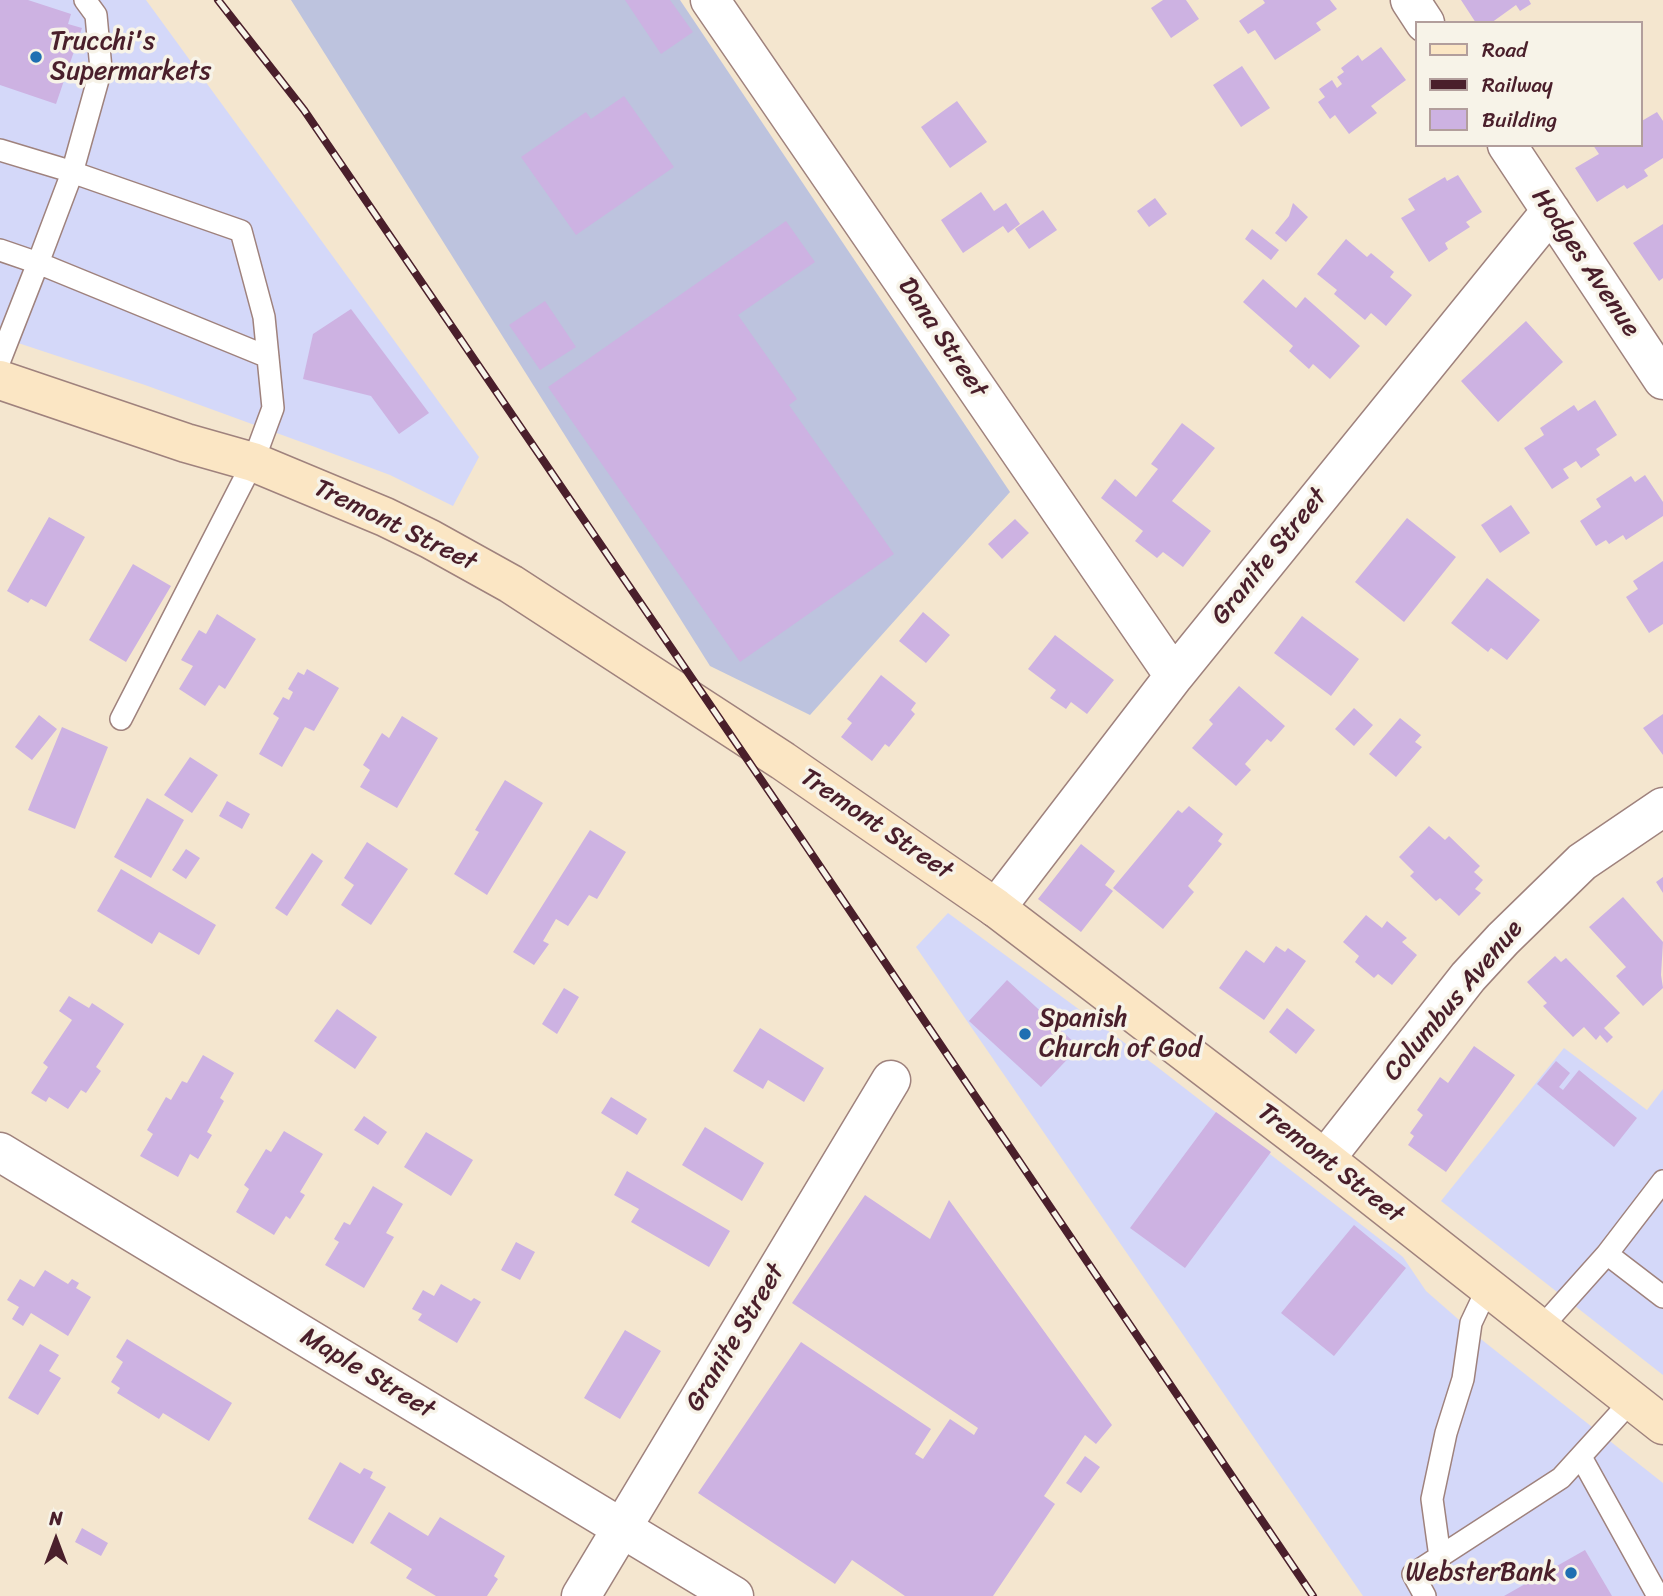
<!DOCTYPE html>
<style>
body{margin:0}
#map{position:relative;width:1663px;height:1596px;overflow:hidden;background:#f4e6cf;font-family:Sriracha,sans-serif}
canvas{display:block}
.legend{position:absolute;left:1415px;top:21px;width:228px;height:126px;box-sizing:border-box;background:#f7f3e8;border:2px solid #b29e9c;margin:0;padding:9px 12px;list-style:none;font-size:21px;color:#4a1f2b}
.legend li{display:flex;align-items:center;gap:14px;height:35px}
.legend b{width:35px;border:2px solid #b29e9c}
.north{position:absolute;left:21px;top:1505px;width:70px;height:70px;-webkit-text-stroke:5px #f7f3e8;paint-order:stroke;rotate:0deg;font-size:19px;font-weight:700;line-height:28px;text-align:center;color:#4a1f2b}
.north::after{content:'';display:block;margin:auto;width:24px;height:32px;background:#4a1f2b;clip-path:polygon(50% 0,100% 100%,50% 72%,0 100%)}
</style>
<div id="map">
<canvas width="1663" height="1596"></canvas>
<ul class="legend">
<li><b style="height:9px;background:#fbe6c4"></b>Road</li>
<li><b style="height:9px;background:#4a1f2b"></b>Railway</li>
<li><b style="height:19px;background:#cdb2e2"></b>Building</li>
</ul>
<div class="north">N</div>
</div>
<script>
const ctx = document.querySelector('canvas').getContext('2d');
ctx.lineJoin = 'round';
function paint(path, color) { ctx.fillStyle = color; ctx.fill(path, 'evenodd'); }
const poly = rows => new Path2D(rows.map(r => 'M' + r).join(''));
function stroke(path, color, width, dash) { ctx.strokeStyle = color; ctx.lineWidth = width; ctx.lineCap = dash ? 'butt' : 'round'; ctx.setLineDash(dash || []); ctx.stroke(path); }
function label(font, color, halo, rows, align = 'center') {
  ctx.font = font + ' Sriracha,sans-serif'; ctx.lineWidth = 7; ctx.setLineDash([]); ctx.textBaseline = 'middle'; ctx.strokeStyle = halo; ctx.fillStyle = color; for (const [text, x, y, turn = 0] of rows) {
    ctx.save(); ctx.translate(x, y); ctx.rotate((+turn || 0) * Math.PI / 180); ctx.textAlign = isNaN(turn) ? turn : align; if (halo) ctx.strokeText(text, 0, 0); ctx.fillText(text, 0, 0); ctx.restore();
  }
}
paint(poly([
 [0,0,146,0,479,457,453,506,390,475,315,447,145,385,0,337],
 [948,913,1156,1066,1403,1257,1426,1291,1482,1340,1663,1483,1663,1596,1363,1596,916,947],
 [1564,1048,1647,1110,1663,1089,1663,1375,1441,1201]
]), '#d4d8f9');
paint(poly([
 [291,0,680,0,1010,492,810,715,710,666]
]), '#bdc3de');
paint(poly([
 [0,0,28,0,71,14,68,24,82,28,56,104,0,85],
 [625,0,670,0,693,32,661,54],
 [1163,0,1186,0,1199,19,1171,38,1151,8],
 [1263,0,1330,0,1337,9,1316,23,1321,30,1275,60,1255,30,1248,34,1239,21,1265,3],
 [1461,0,1529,0,1531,4,1520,11,1516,5,1491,23,1476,23],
 [1381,47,1406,80,1371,106,1377,113,1349,134,1335,115,1330,119,1318,102,1325,97,1319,89,1332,80,1337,88,1342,84,1337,77,1344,72,1341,68,1358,55,1362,61],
 [1242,66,1270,108,1241,127,1213,85],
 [624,96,674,167,576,235,521,157,586,112,591,119],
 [957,101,987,142,950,168,921,127],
 [1657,112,1663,121,1663,158,1644,170,1648,176,1627,189,1624,185,1597,202,1575,168,1599,154,1593,145,1640,145,1640,122],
 [1458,175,1482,212,1466,222,1470,227,1445,243,1448,249,1429,262,1401,218,1415,210,1408,199,1445,177,1447,181],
 [981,192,994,211,1006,203,1020,224,1008,233,1003,226,963,253,941,220],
 [1155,198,1167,214,1149,227,1137,211],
 [1293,203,1308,217,1286,242,1275,233,1289,216],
 [1043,210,1057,230,1029,249,1015,229],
 [786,221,815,262,738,315,797,399,789,405,894,554,740,662,548,387],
 [1663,224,1663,278,1659,281,1633,243],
 [1252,229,1279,250,1271,260,1245,239],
 [1346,239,1367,257,1371,253,1394,272,1390,277,1412,295,1386,326,1371,313,1365,320,1334,294,1337,290,1317,274],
 [1263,279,1296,308,1305,297,1360,346,1330,379,1313,364,1309,369,1289,351,1293,346,1243,302],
 [545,301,576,347,540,370,509,325],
 [351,309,429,413,399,434,371,396,303,379,313,334],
 [1526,321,1563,362,1498,422,1461,381],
 [1595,400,1617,435,1596,449,1600,455,1581,468,1576,461,1563,469,1569,478,1552,489,1524,448,1544,435,1540,428,1574,405,1578,411],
 [1182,423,1215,448,1172,501,1211,531,1183,567,1163,552,1157,558,1135,541,1143,531,1101,498,1115,479,1136,497,1158,469,1151,464],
 [1645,475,1663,502,1663,516,1626,540,1623,535,1609,544,1606,540,1596,546,1580,521,1601,507,1596,499,1631,476,1635,482],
 [1511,505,1530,533,1500,553,1481,525],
 [49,517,85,537,46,607,31,599,28,603,7,591],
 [1407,518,1456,557,1404,622,1355,582],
 [1015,519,1029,533,1002,559,988,544],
 [1663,561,1663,624,1649,633,1626,597,1638,589,1633,581],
 [133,564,171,586,126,662,89,640],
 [1487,578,1540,620,1507,660,1491,648,1488,652,1451,623],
 [923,612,950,635,926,663,899,641],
 [217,614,256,639,225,689,219,685,205,706,179,689,193,666,181,660,199,630,206,634],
 [1302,616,1359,659,1331,696,1274,653],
 [1055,635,1114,680,1087,714,1071,702,1066,709,1050,698,1056,690,1028,669],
 [307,669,339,688,314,731,305,727,282,767,259,754,279,718,273,714,283,697,289,700,293,692,288,689,298,672,304,675],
 [881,675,916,703,911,710,915,714,889,747,885,744,872,761,841,737,852,723,847,719],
 [1239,686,1285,726,1271,742,1267,739,1245,764,1251,770,1236,786,1192,748,1213,724,1209,720],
 [1354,708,1373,725,1354,746,1335,729],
 [1663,714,1663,755,1643,728],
 [39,715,57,729,32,760,15,747],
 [402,716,438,738,397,808,360,787,370,770,363,765,382,733,389,738],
 [1400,718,1421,735,1415,742,1422,747,1396,777,1369,754],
 [62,727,108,747,75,829,28,810],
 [190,757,218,775,192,813,164,795],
 [505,780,543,803,487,895,454,874,479,832,475,830],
 [147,798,184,820,151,878,114,857],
 [227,801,250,814,242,829,219,816],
 [1189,806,1223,834,1218,841,1222,844,1188,886,1194,892,1163,929,1113,888,1178,810,1182,813],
 [1429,826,1445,840,1449,836,1480,866,1474,872,1483,880,1475,889,1481,893,1459,916,1440,898,1436,901,1410,876,1414,872,1399,857],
 [590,830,626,852,597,899,589,895,568,926,556,919,543,941,549,944,534,965,513,952],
 [367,842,408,869,371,925,341,905,354,885,344,878],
 [1081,844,1115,871,1105,885,1113,891,1081,932,1038,899],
 [186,849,200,858,186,879,172,870],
 [312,853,323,861,287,916,275,908],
 [121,869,216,925,199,955,159,932,152,944,97,911],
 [1663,877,1663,893,1656,882],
 [1623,897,1663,942,1661,975,1663,988,1643,1006,1616,976,1626,967,1589,927],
 [1366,915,1382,928,1387,921,1407,938,1402,942,1417,955,1392,985,1378,974,1374,978,1355,962,1359,956,1343,942],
 [1276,946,1285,952,1288,948,1306,961,1264,1020,1219,988,1246,950,1264,963],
 [1555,956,1561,962,1566,958,1620,1013,1604,1028,1613,1037,1607,1043,1600,1035,1596,1040,1584,1027,1573,1037,1543,1006,1547,1003,1527,982],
 [1007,980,1079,1047,1041,1087,969,1021],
 [564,988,579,997,557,1034,542,1024],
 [69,996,89,1008,92,1003,124,1024,96,1067,101,1071,86,1093,81,1090,68,1109,49,1097,46,1102,31,1093,48,1067,43,1063,72,1020,59,1011],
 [1287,1008,1315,1030,1296,1054,1269,1032],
 [337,1009,377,1037,355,1069,314,1041],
 [760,1028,824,1068,804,1102,768,1080,763,1089,733,1071],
 [1474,1046,1515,1075,1446,1172,1408,1145,1414,1136,1410,1133,1423,1115,1417,1110,1440,1077,1448,1083],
 [203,1055,234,1073,220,1098,224,1101,207,1132,212,1135,198,1159,190,1154,178,1177,140,1156,153,1134,147,1130,166,1097,171,1100,182,1081,187,1083],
 [1556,1061,1570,1073,1559,1087,1563,1090,1579,1070,1637,1118,1614,1147,1537,1084],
 [611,1097,647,1119,637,1135,601,1113],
 [1216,1112,1271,1152,1185,1268,1130,1228],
 [364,1116,387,1132,378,1145,354,1130],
 [705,1127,764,1163,742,1201,682,1165],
 [284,1131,323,1154,300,1192,305,1195,290,1219,286,1216,274,1235,236,1212,249,1189,244,1185,266,1149,271,1152],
 [426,1132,473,1160,451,1196,404,1167],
 [627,1171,730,1231,709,1267,631,1222,639,1209,614,1195],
 [373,1186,403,1204,386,1233,394,1237,364,1288,325,1265,339,1242,334,1239,344,1222,350,1225],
 [865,1195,930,1239,949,1200,1112,1425,1096,1444,1085,1435,1044,1496,1055,1504,993,1596,905,1596,852,1560,835,1584,698,1493,801,1342,931,1429,915,1454,923,1459,950,1419,974,1435,978,1428,792,1303],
 [1354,1225,1406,1268,1334,1356,1281,1313],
 [516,1242,535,1252,520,1280,501,1270],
 [45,1270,68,1284,72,1279,79,1283,76,1288,91,1297,68,1336,31,1313,23,1326,12,1319,19,1307,7,1300,20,1279,34,1287],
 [441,1284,471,1301,474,1298,481,1302,457,1343,418,1320,422,1314,412,1309,423,1290,434,1296],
 [625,1330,661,1351,620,1419,584,1398],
 [127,1339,232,1403,209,1441,163,1413,159,1419,117,1393,120,1388,111,1382,123,1362,116,1357],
 [40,1344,59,1355,49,1371,61,1378,38,1415,8,1398],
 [1085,1456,1100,1467,1081,1493,1066,1483],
 [340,1462,360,1474,364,1468,373,1472,370,1478,386,1487,353,1544,308,1519],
 [389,1512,428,1536,440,1517,505,1556,494,1576,498,1579,487,1596,436,1596,406,1578,412,1569,370,1543],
 [82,1528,108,1543,101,1556,75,1542],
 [1585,1550,1612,1596,1504,1596]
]), '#cdb2e2');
const lane = poly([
 [85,0,96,15,101,69,72,173,38,263,268,357],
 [0,150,63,169,241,231,264,317,273,408,253,462,121,719],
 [0,250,38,263,0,360],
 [1607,1254,1663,1181],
 [1540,1329,1607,1254,1663,1297],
 [1581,1457,1658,1596],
 [1440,1557,1432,1499,1446,1433,1463,1379,1471,1323,1488,1287],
 [1425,1596,1413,1574,1561,1478,1632,1400]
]);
const street = poly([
 [710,0,1174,676],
 [1410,0,1425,23],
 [1507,145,1663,380],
 [996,908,1174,676,1551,211],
 [0,1152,734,1596],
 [1325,1159,1468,977,1503,939,1582,862,1663,807],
 [581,1596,891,1080]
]);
const secondary = poly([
 [0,380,186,443,253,462,385,517,430,539,511,584,783,761,996,908,1325,1159,1663,1425]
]);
stroke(lane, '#9f827d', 24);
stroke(street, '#9f827d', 41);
stroke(secondary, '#9f827d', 41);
stroke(lane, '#fff', 21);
stroke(street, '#fff', 38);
stroke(secondary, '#fbe6c4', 38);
const rail = poly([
 [218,0,304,110,790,822,1313,1596]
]);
stroke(rail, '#4a1f2b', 8);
stroke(rail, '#f7f3e8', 5, [16]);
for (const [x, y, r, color] of [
 [36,57,7,"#1f6fb2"],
 [1025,1034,7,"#1f6fb2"],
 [1571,1573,7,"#1f6fb2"]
]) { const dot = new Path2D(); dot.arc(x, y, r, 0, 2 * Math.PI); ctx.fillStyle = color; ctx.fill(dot); stroke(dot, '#f7f3e8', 2.5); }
label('26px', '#4a1f2b', '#f7f3e8', [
 ["Trucchi's",50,42],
 ["Supermarkets",50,72],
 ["Spanish",1039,1019],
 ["Church of God",1039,1049],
 ["WebsterBank",1557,1573,"right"]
], 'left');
label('26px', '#4a1f2b', '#f7f3e8', [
 ["Hodges Avenue",1585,263,56],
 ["Dana Street",942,338,56],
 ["Tremont Street",395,526,26],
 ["Granite Street",1270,557,-51],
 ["Tremont Street",876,825,34],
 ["Columbus Avenue",1454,1001,-50],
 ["Tremont Street",1330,1164,38],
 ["Granite Street",736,1338,-59],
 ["Maple Street",367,1374,31]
]);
</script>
